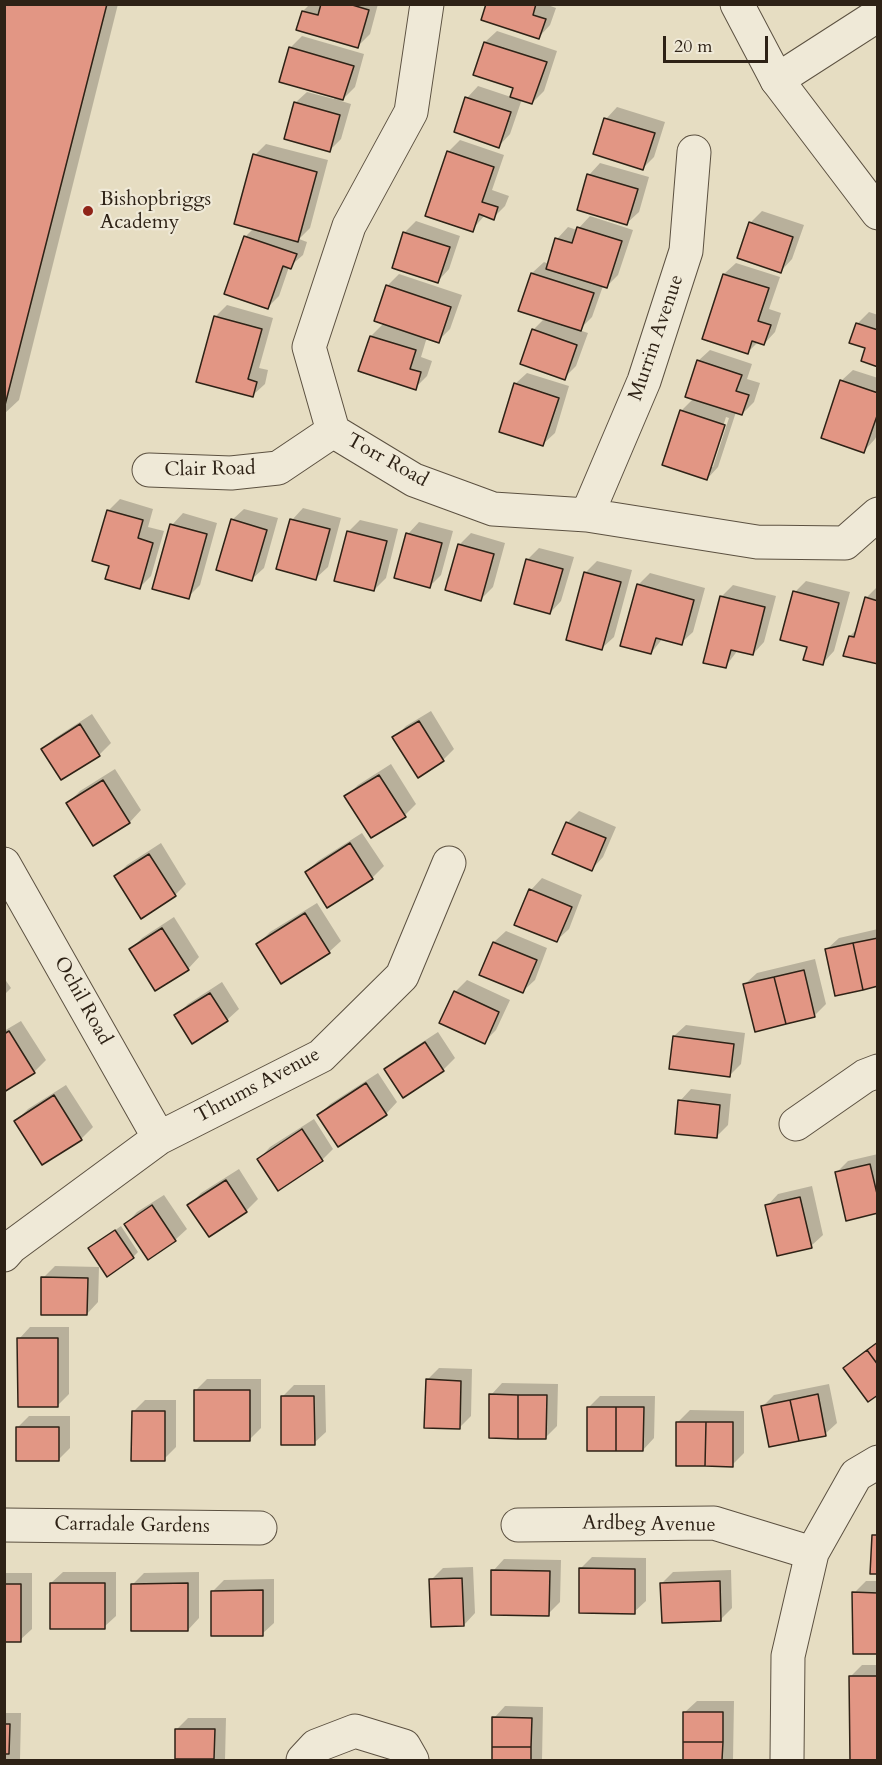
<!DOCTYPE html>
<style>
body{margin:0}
#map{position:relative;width:882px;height:1765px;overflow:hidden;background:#e6ddc2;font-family:Cardo,serif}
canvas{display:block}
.frame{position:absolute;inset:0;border:6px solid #2e2216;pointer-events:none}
.scale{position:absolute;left:663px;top:36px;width:105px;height:27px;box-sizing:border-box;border:3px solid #2e2216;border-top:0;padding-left:8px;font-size:18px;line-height:21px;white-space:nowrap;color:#2e2216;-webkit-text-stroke:4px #efe9d7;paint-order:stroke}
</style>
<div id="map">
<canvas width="882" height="1765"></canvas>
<div class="frame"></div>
<div class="scale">20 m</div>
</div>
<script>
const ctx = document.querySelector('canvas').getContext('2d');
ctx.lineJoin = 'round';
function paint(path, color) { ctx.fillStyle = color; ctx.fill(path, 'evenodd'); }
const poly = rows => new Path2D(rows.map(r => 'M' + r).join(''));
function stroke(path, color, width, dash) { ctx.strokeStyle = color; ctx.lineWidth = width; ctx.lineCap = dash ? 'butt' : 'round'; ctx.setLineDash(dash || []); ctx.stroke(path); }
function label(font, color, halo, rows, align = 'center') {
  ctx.font = font + ' Cardo,serif'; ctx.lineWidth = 4.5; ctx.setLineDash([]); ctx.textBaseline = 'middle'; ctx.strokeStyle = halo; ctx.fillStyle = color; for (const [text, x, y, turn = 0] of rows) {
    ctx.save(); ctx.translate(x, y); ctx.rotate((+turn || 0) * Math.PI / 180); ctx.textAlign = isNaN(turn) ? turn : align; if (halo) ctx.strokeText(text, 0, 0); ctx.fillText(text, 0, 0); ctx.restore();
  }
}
paint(poly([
 [4,4,118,4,19,400,4,414],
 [310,4,378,4,370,34,358,46,303,11],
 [488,4,545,4,556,8,550,25,539,37],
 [497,31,557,51,544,91,532,103,522,99,510,134,499,146,467,98,478,86,511,97,515,87,485,42],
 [302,36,364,54,355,87,341,101,351,104,341,139,330,150,295,103,307,92,334,99,335,96,290,48],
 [617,107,665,122,654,157,643,168,606,119],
 [460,140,504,155,492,190,509,196,505,206,493,218,485,215,472,230,448,152],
 [266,144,328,160,310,228,299,239,307,242,303,255,289,267,279,296,268,307,226,293,246,236,254,228,255,155],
 [600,163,649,177,639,212,627,223,589,175],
 [762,211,804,225,792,259,781,271,750,223],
 [590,216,633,230,618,275,606,287,603,286,592,317,579,330,588,333,576,366,564,378,533,330,545,318,532,273,544,262,549,264,557,239,568,227,577,230],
 [416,221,460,236,449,269,438,281,404,233],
 [736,263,780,277,769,309,781,313,775,332,764,344,758,342,748,352,704,338,724,274],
 [399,274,462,295,450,329,438,341,427,337,421,357,432,361,427,376,415,388,360,370,371,336,384,323,387,286],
 [227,305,273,318,259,368,268,370,265,384,253,395,215,317],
 [869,312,878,315,878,366,857,324],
 [710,350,752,364,747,379,760,383,754,402,742,414,736,412,718,467,707,479,681,411,694,398,698,361],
 [726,417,729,418,713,467,710,467],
 [853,370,878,378,878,433,875,439,864,451,841,381],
 [527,373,569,386,555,433,543,444,515,384],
 [120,499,153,509,148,527,164,531,151,576,140,587,111,565,108,511],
 [303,508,341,518,328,567,316,578,292,520],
 [244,509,278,518,264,568,252,579,232,520],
 [183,513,217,523,200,585,188,597,172,525],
 [360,520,398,529,386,578,374,590,348,532],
 [419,522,453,531,441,575,430,586,408,534],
 [471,533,505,543,493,587,481,599,459,545],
 [539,548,574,557,561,601,550,613,527,560],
 [597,561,632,570,614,637,602,648,585,573],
 [650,573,705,588,693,632,681,643,663,638,651,653,638,585],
 [806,581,850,592,834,651,823,663,808,645,795,592],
 [733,585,776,596,764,642,753,654,738,650,725,667,721,597],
 [878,586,878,663,850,636,858,628,866,598],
 [431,711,454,749,443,760,394,738,406,726],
 [92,714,111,743,99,755,43,749,55,738],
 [391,764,416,804,405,815,346,797,358,785],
 [115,769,141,810,130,822,94,844,68,803,80,791],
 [579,811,616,827,603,857,592,869,567,823],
 [362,833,384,866,372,878,306,872,318,861],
 [161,843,186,884,175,895,116,876,127,865],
 [542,878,582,895,569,929,557,940,531,890],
 [317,903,341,941,329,952,258,944,270,932],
 [174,917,199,957,188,969,131,949,142,938],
 [878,929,878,985,827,949,839,938],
 [506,931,547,948,535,980,523,991,481,974,494,942],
 [815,959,826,1004,814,1016,745,984,757,973],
 [4,978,11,988,4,995],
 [467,980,510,1000,496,1030,484,1042,455,992],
 [222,982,239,1009,227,1020,176,1016,188,1004],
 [21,1021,46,1060,34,1072,4,1090,4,1031],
 [686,1025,745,1033,741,1064,729,1076,674,1036],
 [438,1032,455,1058,443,1070,403,1096,386,1069,398,1058],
 [378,1073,397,1102,386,1114,319,1115,330,1104],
 [66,1085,93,1127,81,1139,16,1121,28,1109],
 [691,1089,731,1094,728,1125,716,1137,680,1101],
 [314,1119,333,1149,322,1160,259,1159,270,1147],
 [878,1154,878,1212,836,1173,848,1161],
 [239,1169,258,1199,246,1211,209,1235,189,1205,201,1193],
 [812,1186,823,1235,811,1246,767,1206,778,1194],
 [164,1195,187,1229,175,1240,126,1224,137,1212],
 [121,1226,138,1252,133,1257,90,1248],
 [55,1266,99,1267,98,1302,87,1314,43,1278],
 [30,1327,69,1327,69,1394,58,1405,19,1339],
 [878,1341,878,1393,844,1368],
 [439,1368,472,1369,471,1416,459,1428,427,1380],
 [207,1379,261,1379,261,1428,250,1439,195,1391],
 [502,1383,558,1384,557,1426,545,1438,491,1395],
 [829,1384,837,1423,825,1434,763,1406,774,1395],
 [294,1385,325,1385,326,1432,314,1443,283,1396],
 [600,1396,655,1396,654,1438,643,1450,589,1407],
 [145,1400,176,1400,176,1447,164,1459,133,1412],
 [690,1410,744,1411,744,1453,732,1465,678,1422],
 [29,1416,70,1416,70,1448,59,1459,17,1428],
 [592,1557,646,1558,646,1601,634,1612,580,1569],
 [504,1559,561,1560,560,1602,548,1614,493,1571],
 [473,1567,475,1613,464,1625,431,1580,443,1568],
 [731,1570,732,1608,720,1620,662,1583,673,1572],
 [63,1572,116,1572,116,1616,104,1627,51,1583],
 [199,1572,199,1618,188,1630,133,1584,144,1573],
 [4,1573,32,1573,32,1629,20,1640,4,1640],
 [274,1579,274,1623,262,1634,213,1591,224,1580],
 [866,1581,878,1581,878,1652,854,1593],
 [862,1665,878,1665,878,1760,850,1677],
 [697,1701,734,1701,733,1760,684,1760,685,1712],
 [505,1706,543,1707,542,1760,493,1760,494,1718],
 [4,1713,21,1713,20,1760,4,1760],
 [188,1718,226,1718,225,1760,176,1760,177,1729]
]), '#0003');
const building = poly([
 [4,4,107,4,4,409,4,4],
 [321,4,349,4,369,10,358,48,296,30,302,11,318,15,321,4],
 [486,4,536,4,533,15,546,19,539,39,481,20,486,4],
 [484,42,547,62,532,104,510,97,513,88,473,75,484,42],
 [289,47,354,66,343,100,279,82,289,47],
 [465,97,511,112,499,148,454,132,465,97],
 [294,102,340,115,330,152,284,139,294,102],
 [604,118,655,133,643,170,593,154,604,118],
 [447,151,494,167,482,202,498,207,494,220,479,214,473,232,425,216,447,151],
 [253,154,317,172,298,242,234,224,253,154],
 [587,174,638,189,627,225,577,210,587,174],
 [749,222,793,237,781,273,737,258,749,222],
 [577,227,622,241,607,288,546,269,555,238,572,243,577,227],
 [403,232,450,247,438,283,392,268,403,232],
 [244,236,297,254,291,269,283,266,268,309,224,294,244,236],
 [531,273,594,293,581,331,518,311,531,273],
 [723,274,769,288,758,321,771,325,764,345,752,341,748,354,702,339,723,274],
 [386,285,451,307,439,343,374,321,386,285],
 [214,316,262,329,248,379,257,382,253,397,196,382,214,316],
 [856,323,878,330,878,367,861,361,865,348,849,343,856,323],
 [532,329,577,345,565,380,520,364,532,329],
 [370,336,416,350,410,369,421,372,416,390,358,371,370,336],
 [697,360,742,375,736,391,749,395,742,415,685,397,697,360],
 [840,380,878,393,878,413,864,453,821,438,840,380],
 [514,383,559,398,543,446,499,432,514,383],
 [680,410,725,425,707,480,662,465,680,410],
 [107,510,143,520,138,538,153,543,140,589,105,579,109,566,92,561,107,510],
 [231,519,267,530,252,581,216,570,231,519],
 [290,519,330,529,316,580,276,569,290,519],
 [170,524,207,534,189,599,152,589,170,524],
 [347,531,387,541,374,591,334,581,347,531],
 [406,533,442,543,430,588,394,578,406,533],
 [458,544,494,554,481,601,445,590,458,544],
 [526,559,563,569,550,614,514,604,526,559],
 [584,572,621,582,602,650,566,640,584,572],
 [637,584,694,600,682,645,656,638,651,654,620,646,637,584],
 [793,591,839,603,823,665,803,660,807,647,780,640,793,591],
 [720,596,765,607,753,655,731,650,726,668,703,663,720,596],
 [865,597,878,601,878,664,843,656,849,636,854,637,865,597],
 [419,721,444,761,418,778,392,737,419,721],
 [80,724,100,756,61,780,41,749,80,724],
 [379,775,406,817,371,838,344,796,379,775],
 [103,780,130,823,93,846,66,803,103,780],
 [566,822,606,838,592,871,552,854,566,822],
 [350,843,373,879,327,908,305,872,350,843],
 [149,854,176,896,141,919,114,876,149,854],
 [529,889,572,907,557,942,514,925,529,889],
 [305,913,330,953,281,984,256,944,305,913],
 [162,928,189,970,155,991,129,949,162,928],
 [878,938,878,986,863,990,853,943,878,938],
 [493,942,537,960,523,993,479,975,493,942],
 [853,943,863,990,835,996,825,949,853,943],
 [804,970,815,1017,786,1024,774,977,804,970],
 [774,977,786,1024,755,1032,743,984,774,977],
 [454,991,499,1012,485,1044,439,1023,454,991],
 [210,993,228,1021,192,1044,174,1015,210,993],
 [9,1031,35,1073,4,1092,4,1034,9,1031],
 [673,1036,734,1044,730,1077,669,1069,673,1036],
 [425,1042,444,1071,403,1098,384,1069,425,1042],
 [366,1083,387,1115,338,1147,317,1115,366,1083],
 [54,1095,82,1140,42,1165,14,1121,54,1095],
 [678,1100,720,1105,717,1138,675,1134,678,1100],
 [302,1129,323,1161,278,1191,257,1159,302,1129],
 [870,1164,878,1198,878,1213,846,1221,835,1172,870,1164],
 [226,1180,247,1212,209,1237,187,1205,226,1180],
 [800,1197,812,1248,777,1256,765,1205,800,1197],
 [152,1205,176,1241,148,1260,124,1224,152,1205],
 [115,1230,134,1258,107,1277,88,1248,115,1230],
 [41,1277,88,1278,87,1315,41,1315,41,1277],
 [17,1338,58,1338,58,1407,18,1407,17,1338],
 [878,1342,878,1365,867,1350,878,1342],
 [867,1350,878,1365,878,1395,868,1402,843,1368,867,1350],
 [426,1379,461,1381,460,1429,424,1428,426,1379],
 [194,1390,250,1390,250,1441,194,1441,194,1390],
 [489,1394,518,1395,518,1439,489,1438,489,1394],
 [818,1394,826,1436,799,1441,790,1400,818,1394],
 [518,1395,547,1395,546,1439,518,1439,518,1395],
 [281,1396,314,1396,315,1445,281,1445,281,1396],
 [790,1400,799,1441,769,1447,761,1406,790,1400],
 [587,1407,616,1407,616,1451,587,1451,587,1407],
 [616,1407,644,1407,643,1451,616,1451,616,1407],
 [132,1411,165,1411,165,1461,131,1461,132,1411],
 [676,1422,706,1422,705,1466,676,1466,676,1422],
 [706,1422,733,1422,733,1467,705,1466,706,1422],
 [16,1427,59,1427,59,1461,16,1461,16,1427],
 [872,1535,878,1535,878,1574,870,1574,872,1535],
 [579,1568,635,1569,635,1614,579,1613,579,1568],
 [491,1570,550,1571,549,1616,491,1615,491,1570],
 [462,1578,464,1626,431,1627,429,1579,462,1578],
 [720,1581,721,1621,662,1623,660,1583,720,1581],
 [50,1583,105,1583,105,1629,50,1629,50,1583],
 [188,1583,188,1631,131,1631,131,1584,188,1583],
 [4,1584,21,1584,21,1642,4,1642,4,1584],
 [263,1590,263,1636,211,1636,211,1591,263,1590],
 [852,1592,878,1593,878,1654,853,1654,852,1592],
 [849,1676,878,1676,878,1760,850,1760,849,1676],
 [683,1712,723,1712,723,1742,683,1742,683,1712],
 [492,1717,532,1718,531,1747,492,1747,492,1717],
 [4,1724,10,1724,9,1754,4,1754,4,1724],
 [175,1729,215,1729,214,1759,175,1759,175,1729],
 [683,1742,723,1742,722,1760,683,1760,683,1742],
 [492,1747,531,1747,531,1760,492,1760,492,1747],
 [175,1759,214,1759,214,1760,175,1760,175,1759]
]);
paint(building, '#e29684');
stroke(building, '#2e2216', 1.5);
const minor = poly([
 [427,4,411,112,349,226,309,347,333,431,414,480,493,509,587,515,757,542,845,543,878,514],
 [777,80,878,15],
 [149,470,231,473,278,468,333,431],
 [587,515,644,381,686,251,694,152],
 [4,864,159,1138],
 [796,1124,865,1076,878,1071],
 [4,1255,11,1247,159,1138,321,1056,402,976,449,863],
 [4,1525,260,1528],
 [518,1525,714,1523,812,1553],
 [303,1760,316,1746,355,1731,404,1746,412,1760],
 [787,1760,788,1656,812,1553,856,1475,878,1462]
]);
const tertiary = poly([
 [737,4,777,80,878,213]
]);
stroke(minor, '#5c5141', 35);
stroke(tertiary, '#5c5141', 35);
stroke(minor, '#efe9d7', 33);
stroke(tertiary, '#efe9d7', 33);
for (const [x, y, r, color] of [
 [88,211,6,"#8f2418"]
]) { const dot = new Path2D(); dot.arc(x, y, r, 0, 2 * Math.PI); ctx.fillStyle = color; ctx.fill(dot); stroke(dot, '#efe9d7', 2); }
label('20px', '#2e2216', '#efe9d7', [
 ["Bishopbriggs",100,200],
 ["Academy",100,223]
], 'left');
label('20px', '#2e2216', '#efe9d7', [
 ["Murrin Avenue",657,338,-71],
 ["Torr Road",387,461,29],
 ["Clair Road",210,470,-1],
 ["Ochil Road",82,1001,61],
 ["Thrums Avenue",258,1086,-28],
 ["Ardbeg Avenue",649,1525,1],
 ["Carradale Gardens",132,1526,1]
]);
</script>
